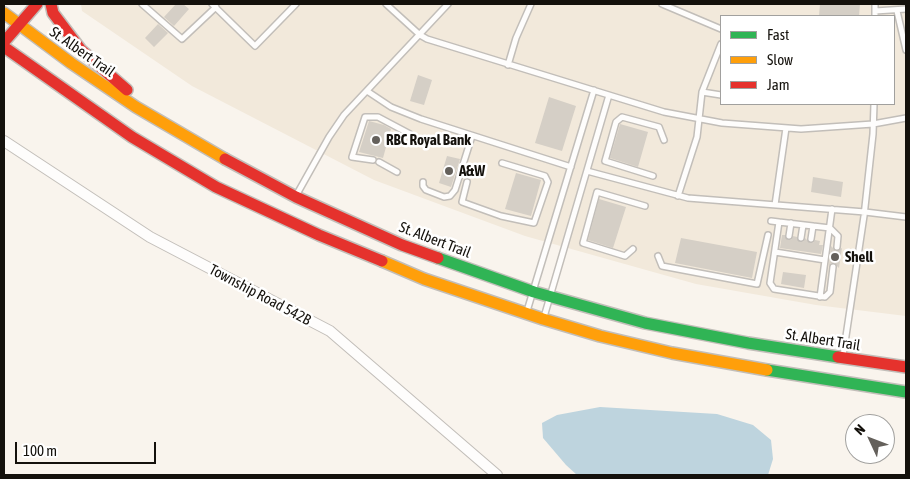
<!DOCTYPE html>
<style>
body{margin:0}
#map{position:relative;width:910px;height:479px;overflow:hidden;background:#f9f4ed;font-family:"Asap Condensed",sans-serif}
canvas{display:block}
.frame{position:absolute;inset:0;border:5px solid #14110c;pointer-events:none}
.legend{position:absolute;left:720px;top:15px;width:175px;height:90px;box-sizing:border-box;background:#fff;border:1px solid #a1a09e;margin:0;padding:6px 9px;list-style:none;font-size:15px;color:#14110c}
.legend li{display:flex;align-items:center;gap:10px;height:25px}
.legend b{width:25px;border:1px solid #a1a09e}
.north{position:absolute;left:845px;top:414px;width:50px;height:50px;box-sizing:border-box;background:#fff;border:1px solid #a1a09e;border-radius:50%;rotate:313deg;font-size:14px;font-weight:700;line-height:20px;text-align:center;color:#14110c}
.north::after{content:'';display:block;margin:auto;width:18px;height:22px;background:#64605b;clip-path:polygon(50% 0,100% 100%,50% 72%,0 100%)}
.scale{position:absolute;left:15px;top:442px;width:141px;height:22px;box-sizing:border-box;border:2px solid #14110c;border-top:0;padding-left:6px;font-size:15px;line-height:18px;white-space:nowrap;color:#14110c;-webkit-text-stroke:4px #fff;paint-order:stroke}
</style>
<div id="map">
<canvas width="910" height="479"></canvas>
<div class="frame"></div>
<ul class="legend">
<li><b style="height:6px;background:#30b455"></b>Fast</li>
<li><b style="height:6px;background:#ff9f0a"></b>Slow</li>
<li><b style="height:6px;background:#e5322d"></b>Jam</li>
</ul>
<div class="north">N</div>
<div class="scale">100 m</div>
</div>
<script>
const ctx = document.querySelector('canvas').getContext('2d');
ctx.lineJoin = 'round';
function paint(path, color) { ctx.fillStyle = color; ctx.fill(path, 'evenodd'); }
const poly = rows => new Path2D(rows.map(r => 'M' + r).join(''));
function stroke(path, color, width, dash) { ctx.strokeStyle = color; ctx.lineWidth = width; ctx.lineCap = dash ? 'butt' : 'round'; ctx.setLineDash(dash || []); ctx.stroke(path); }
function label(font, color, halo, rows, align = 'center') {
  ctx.font = font + ' "Asap Condensed",sans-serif'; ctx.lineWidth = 5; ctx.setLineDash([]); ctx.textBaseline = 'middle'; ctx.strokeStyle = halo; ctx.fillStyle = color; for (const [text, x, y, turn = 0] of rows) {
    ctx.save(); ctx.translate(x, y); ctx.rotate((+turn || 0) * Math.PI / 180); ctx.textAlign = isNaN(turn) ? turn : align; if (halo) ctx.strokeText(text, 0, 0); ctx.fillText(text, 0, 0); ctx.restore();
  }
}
paint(poly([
 [81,4,906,4,906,316,816,305,696,284,525,236,374,180,192,86,82,11],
 [721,16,894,16,894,104,721,104]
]), '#f2e9db');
paint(poly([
 [600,407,717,414,753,425,771,440,773,459,768,475,577,475,566,465,543,438,542,423,557,415]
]), '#bed4de');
paint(poly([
 [176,4,183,4,189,9,174,26,164,17],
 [820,4,860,4,859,16,819,16],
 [158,24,168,33,154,47,145,38],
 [418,75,432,80,424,105,410,101],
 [549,97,576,106,562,151,535,143],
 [369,121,384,125,391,129,383,158,359,152],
 [620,124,648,132,638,167,610,158],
 [447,156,460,159,451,187,439,183],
 [516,173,541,180,531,216,505,209],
 [813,177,843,182,841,197,811,192],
 [599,199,626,207,613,248,588,240],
 [782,235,785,235,788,240,791,240,793,236,797,237,800,242,803,242,805,238,810,243,813,243,815,240,820,241,819,245,823,245,821,254,780,248],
 [681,238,757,252,752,278,675,263],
 [831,246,836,251,842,248,839,268,834,263,831,263,829,266],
 [783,272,806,275,804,288,781,284]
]), '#d5cfc6');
const lane = poly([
 [142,4,182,39,216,7],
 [212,4,255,46,296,4],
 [386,4,420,35,427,39,664,112,722,123,801,129,873,124,906,118],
 [662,4,721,29],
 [875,11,906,9],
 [897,11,906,50],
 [875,16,875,4],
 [508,65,516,38,531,4],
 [367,91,391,107,421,119,571,167],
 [702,92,721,95],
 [373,160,352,157,365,117,378,117,410,134],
 [379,162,397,172],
 [587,171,688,198,865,212,906,217],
 [653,176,605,161,616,122,622,117,659,127,664,140],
 [423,182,423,186,426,190,444,197,450,196,455,190,472,136],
 [467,182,462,202,501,216,534,223,548,182,545,176,502,163],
 [297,194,329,137,344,115,448,4],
 [678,196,697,137,702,92,721,44],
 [775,205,786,128],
 [771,221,779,222,770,283,774,289,825,297,830,292,833,267],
 [779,222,830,228,838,236,837,247],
 [789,236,791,223],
 [801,238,803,225],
 [811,239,813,226],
 [633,249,625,256,583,243,597,192,645,206],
 [775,252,825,260],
 [658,256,662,266,757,284,768,235],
 [820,297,832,209],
 [527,311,594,90],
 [544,317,609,95],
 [843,356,864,216,873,134,874,104]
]);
const street = poly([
 [4,141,150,237,330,331,497,475]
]);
const fast = poly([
 [438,258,534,292,645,323,748,343,838,357],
 [767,370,906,392]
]);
const slow = poly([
 [4,13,71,63,136,107,225,159],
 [382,261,424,279,543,319,600,336,672,353,767,370]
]);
const jam = poly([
 [51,4,53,13,81,50,127,90],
 [4,42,37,4],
 [4,47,132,137,216,187,319,235,382,261],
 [225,159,296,197,402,245,438,258],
 [838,357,906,367]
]);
stroke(lane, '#c2beb9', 8);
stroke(street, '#c2beb9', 12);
stroke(fast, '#c2beb9', 14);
stroke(slow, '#c2beb9', 14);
stroke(jam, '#c2beb9', 14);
stroke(lane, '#fefdfc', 5);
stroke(street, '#fefdfc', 10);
stroke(fast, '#30b455', 11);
stroke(slow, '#ff9f0a', 11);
stroke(jam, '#e5322d', 11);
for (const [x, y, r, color] of [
 [376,140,5,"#64605b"],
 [449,171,5,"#64605b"],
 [835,257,5,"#64605b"]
]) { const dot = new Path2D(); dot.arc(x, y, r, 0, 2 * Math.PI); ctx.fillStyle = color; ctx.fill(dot); stroke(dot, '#fff', 2); }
label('15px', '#14110c', '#fff', [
 ["St. Albert Trail",82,52,35],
 ["St. Albert Trail",435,240,21],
 ["Township Road 542B",260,295,28],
 ["St. Albert Trail",823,340,9]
]);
label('bold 15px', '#14110c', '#fff', [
 ["RBC Royal Bank",386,140],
 ["A&W",459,171],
 ["Shell",845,257]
], 'left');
</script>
